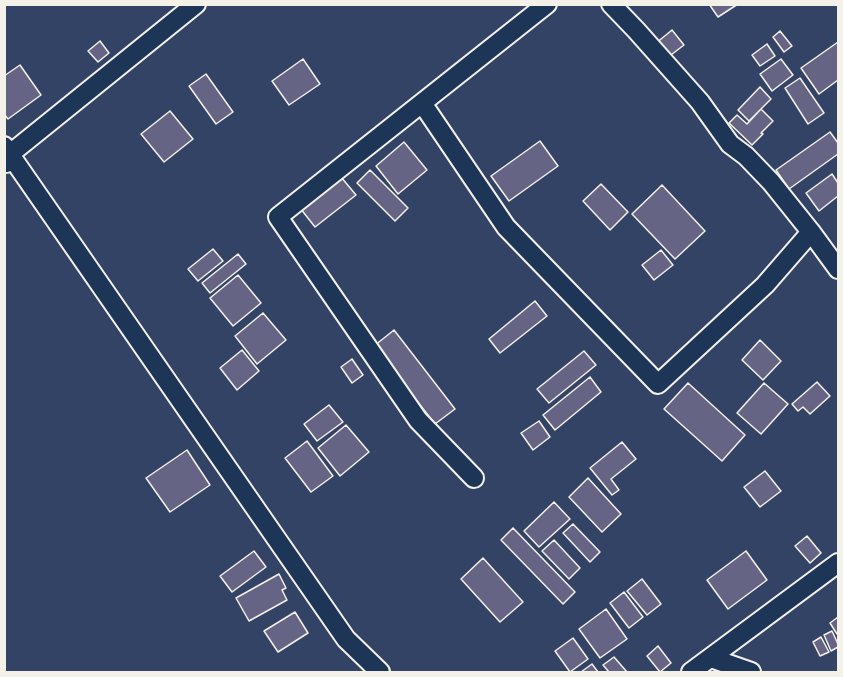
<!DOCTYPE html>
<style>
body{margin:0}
#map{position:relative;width:843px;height:677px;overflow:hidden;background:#334365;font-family:Kalam,sans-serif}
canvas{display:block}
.frame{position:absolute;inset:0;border:6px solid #f4f1e8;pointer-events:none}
</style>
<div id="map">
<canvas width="843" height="677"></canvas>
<div class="frame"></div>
</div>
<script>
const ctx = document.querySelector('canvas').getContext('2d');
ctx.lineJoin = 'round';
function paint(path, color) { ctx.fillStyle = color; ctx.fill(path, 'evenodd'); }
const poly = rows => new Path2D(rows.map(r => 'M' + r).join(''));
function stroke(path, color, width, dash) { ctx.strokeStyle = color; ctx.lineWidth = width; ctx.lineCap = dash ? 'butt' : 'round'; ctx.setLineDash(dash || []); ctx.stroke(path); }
const building = poly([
 [709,4,738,4,718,17,709,4],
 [672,30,684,45,667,58,655,44,672,30],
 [780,31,792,46,784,52,773,37,780,31],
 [100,41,109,53,98,62,88,51,100,41],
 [838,42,838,80,819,94,801,68,838,42],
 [767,44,775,56,760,66,752,55,767,44],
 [303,59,320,84,289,105,272,81,303,59],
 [781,59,793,75,772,91,760,74,781,59],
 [20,65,41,95,8,119,4,114,4,76,20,65],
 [206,74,233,112,216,124,189,86,206,74],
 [800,78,824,113,808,124,785,88,800,78],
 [760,87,771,99,749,121,738,110,760,87],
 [761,109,773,121,761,133,763,134,752,145,729,123,737,115,747,124,761,109],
 [170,111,193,139,164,162,141,134,170,111],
 [830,132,838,143,838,154,789,189,776,170,830,132],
 [540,141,558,166,509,201,491,176,540,141],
 [404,142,427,170,398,194,376,166,404,142],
 [370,170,408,208,395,221,357,183,370,170],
 [832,174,838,183,838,196,819,211,806,193,832,174],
 [341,177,356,195,315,227,300,208,341,177],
 [601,184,628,212,610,230,583,201,601,184],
 [662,185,705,231,675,259,632,214,662,185],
 [213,249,223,261,198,281,188,269,213,249],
 [661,250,673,265,654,280,642,265,661,250],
 [238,254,246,264,210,293,202,283,238,254],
 [238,275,261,303,233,326,210,298,238,275],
 [535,301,547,316,500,353,489,339,535,301],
 [263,313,286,340,257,364,235,336,263,313],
 [394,330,455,409,435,424,374,346,394,330],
 [760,340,781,361,763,380,742,360,760,340],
 [242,350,259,371,237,390,220,368,242,350],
 [584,351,596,365,549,403,537,389,584,351],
 [352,359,363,375,352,383,341,367,352,359],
 [590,377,601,392,555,430,543,415,590,377],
 [817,382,830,396,810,414,803,407,798,411,792,404,817,382],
 [688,383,745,435,722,461,664,409,688,383],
 [764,383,788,404,761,434,737,413,764,383],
 [329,405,343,422,317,441,304,424,329,405],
 [539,421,550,437,533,450,521,433,539,421],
 [346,425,369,452,340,476,318,448,346,425],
 [307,441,333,476,311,492,285,458,307,441],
 [622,442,636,459,611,479,619,490,612,495,590,468,622,442],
 [187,450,210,485,170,512,146,478,187,450],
 [765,471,781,491,760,507,744,487,765,471],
 [588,478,621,514,602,532,569,497,588,478],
 [554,502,570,519,539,547,524,531,554,502],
 [573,524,600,552,590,562,563,533,573,524],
 [513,528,575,592,563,604,501,540,513,528],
 [807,536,821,553,810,563,795,546,807,536],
 [554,540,580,568,569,579,542,551,554,540],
 [254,551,266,567,232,592,220,576,254,551],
 [746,551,767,580,728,609,707,580,746,551],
 [483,558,523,602,500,622,461,579,483,558],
 [279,574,286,588,282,590,287,600,249,621,236,598,279,574],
 [642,579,661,604,647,615,627,591,642,579],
 [624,592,643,617,629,628,610,603,624,592],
 [606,609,627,639,600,658,579,629,606,609],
 [295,612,308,633,278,652,264,631,295,612],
 [838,617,838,633,837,634,830,623,838,617],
 [832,631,838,644,838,647,831,651,824,635,832,631],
 [821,637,829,652,820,656,813,642,821,637],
 [573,638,588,659,570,672,555,651,573,638],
 [658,646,671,663,660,672,647,656,658,646],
 [614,657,627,672,609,672,603,665,614,657],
 [592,664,598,672,581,672,592,664]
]);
paint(building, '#666485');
stroke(building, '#f4f1e8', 1.5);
const minor = poly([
 [611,4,636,30,700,102,730,144,746,156,771,182,811,232,838,269],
 [422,103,506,227,658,384,765,285,811,232],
 [4,146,346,639,380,672],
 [6,163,10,154,196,4],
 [474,478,418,420,278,217,547,4],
 [711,658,751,672],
 [691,672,838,563]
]);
stroke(minor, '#f4f1e8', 22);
stroke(minor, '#1d3557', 18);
</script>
